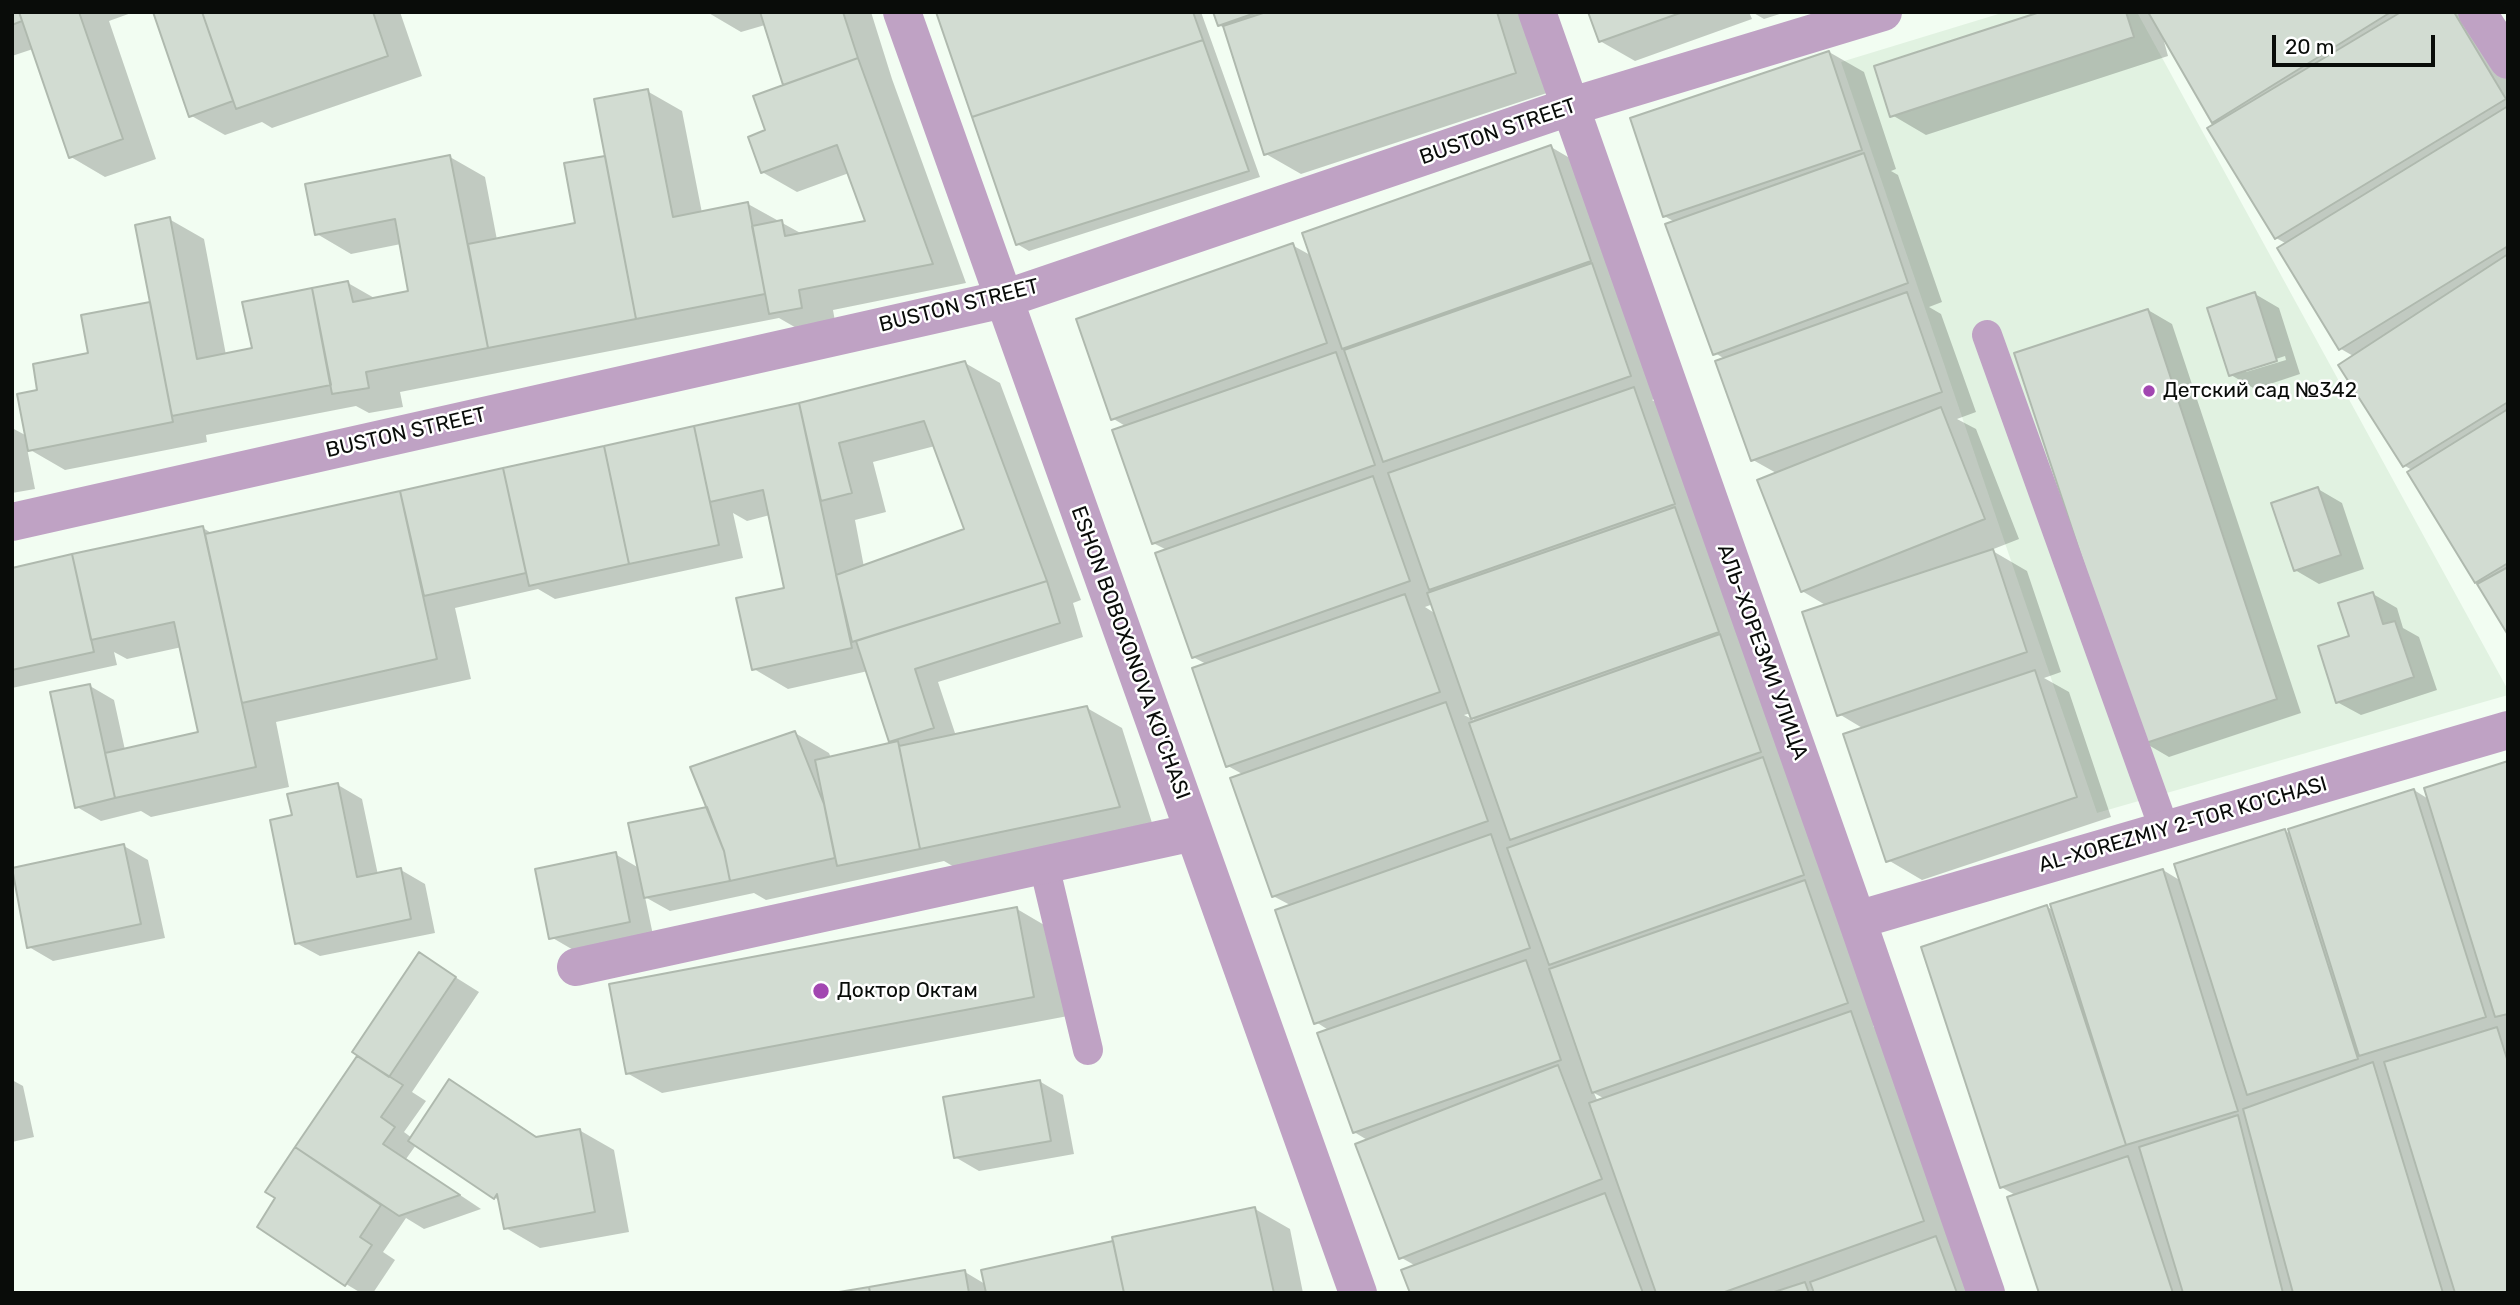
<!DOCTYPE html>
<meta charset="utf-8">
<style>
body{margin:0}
#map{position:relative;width:2520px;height:1305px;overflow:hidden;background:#f2fdf2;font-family:Rubik,sans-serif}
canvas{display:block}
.frame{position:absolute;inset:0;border:14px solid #090c09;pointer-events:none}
.scale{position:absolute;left:2272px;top:35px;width:163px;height:32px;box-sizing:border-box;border:4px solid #090c09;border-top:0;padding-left:9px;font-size:21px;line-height:24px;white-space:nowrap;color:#090c09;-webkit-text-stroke:5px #fff;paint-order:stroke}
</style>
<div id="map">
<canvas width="2520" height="1305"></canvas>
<div class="frame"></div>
<div class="scale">20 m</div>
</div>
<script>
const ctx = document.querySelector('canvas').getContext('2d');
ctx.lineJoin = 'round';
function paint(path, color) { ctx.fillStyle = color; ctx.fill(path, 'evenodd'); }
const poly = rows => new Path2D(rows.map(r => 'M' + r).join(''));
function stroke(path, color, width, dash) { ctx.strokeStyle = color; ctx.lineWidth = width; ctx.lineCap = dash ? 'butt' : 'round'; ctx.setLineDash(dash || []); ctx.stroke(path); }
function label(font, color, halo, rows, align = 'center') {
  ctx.font = font + ' Rubik,sans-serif'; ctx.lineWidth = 5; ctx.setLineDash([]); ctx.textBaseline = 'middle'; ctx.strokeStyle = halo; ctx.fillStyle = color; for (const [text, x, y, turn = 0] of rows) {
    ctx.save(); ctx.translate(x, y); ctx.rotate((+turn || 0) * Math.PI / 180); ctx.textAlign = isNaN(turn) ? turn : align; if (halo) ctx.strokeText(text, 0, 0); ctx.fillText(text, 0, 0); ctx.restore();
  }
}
paint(poly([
 [2005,12,2137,12,2508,690,2508,695,2097,813,1841,62]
]), '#e1f2e1');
paint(poly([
 [12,12,134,12,109,21,156,159,105,177,71,157,33,49,12,56],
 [155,12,400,12,422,76,272,128,262,122,225,135,190,115],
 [707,12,871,12,892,79,966,283,833,310,836,327,805,333,779,318,400,392,403,407,369,413,356,406,206,435,207,442,65,470,27,448,35,489,12,493,12,428,27,436,39,391,90,355,152,303,169,219,204,239,226,355,254,349,348,283,376,299,410,292,401,244,351,254,317,234,450,157,485,177,497,240,578,224,607,157,647,91,682,111,702,213,748,204,804,235,867,222,849,173,797,192,762,172,767,131,785,87,765,25,741,32],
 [938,12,1201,12,1260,177,1029,251,1017,244],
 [1215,12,1524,12,1550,92,1301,174,1266,154,1226,29,1219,25],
 [1590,12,1749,12,1752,19,1635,61,1600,41],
 [1752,12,1786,12,1764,19],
 [2046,12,2475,12,2508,67,2508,632,2412,470,2405,466,2355,357,2341,349,2287,244,2276,238,2218,124,2213,122,2162,34,2168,56,1926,135,1892,115],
 [1829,52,1864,72,1896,169,1891,171,1898,175,1942,302,1929,307,1941,314,1976,412,1957,419,1976,429,2019,539,1991,550,2027,571,2061,672,2044,678,2069,692,2111,817,1922,880,1888,860,1864,729,1839,714,1827,606,1802,591,1778,474,1753,460,1725,359,1715,353,1675,222,1664,216],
 [1551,147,1585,167,1665,395,1652,400,1668,409,1881,1023,1873,1026,1894,1038,1983,1293,1412,1293,1416,1266,1400,1257,1369,1141,1354,1132,1330,1031,1316,1022,1292,906,1273,896,1244,775,1228,766,1208,665,1193,657,1167,550,1153,543,1127,427,1112,418,1292,245,1312,256],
 [1433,604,1436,614,1425,607],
 [1471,713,1474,720,1464,715],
 [1594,1093,1605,1099,1598,1102],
 [2255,294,2279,308,2300,374,2255,389,2231,375],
 [2285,356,2286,360,2246,372,2246,369],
 [2148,310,2172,324,2301,713,2169,757,2145,743],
 [965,363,1000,383,1081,600,1073,603,1083,637,938,682,956,736,1087,708,1122,728,1153,826,956,868,944,861,766,900,754,893,670,911,645,897,653,935,575,951,551,937,615,854,639,868,795,733,829,753,831,758,895,744,890,741,868,671,788,689,754,669,786,590,770,515,747,521,733,513,743,558,555,599,538,589,455,608,471,679,276,722,289,787,151,817,141,811,101,821,77,807,90,686,114,700,125,750,201,733,182,647,127,659,114,652,117,665,12,688,12,569,203,528,213,534,799,405],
 [935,446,966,530,864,567,855,520,886,512,873,462],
 [2318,489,2342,503,2364,569,2319,584,2295,570],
 [2373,594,2397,608,2403,628,2419,637,2437,690,2361,715,2337,702,2351,637],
 [2508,763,2508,1293,2041,1293,2017,1196,2001,1187,2047,907,2055,911,2163,870,2181,881,2285,831,2291,834,2414,790,2430,800],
 [338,785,362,799,378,875,401,870,425,884,435,933,320,956,296,943,294,817],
 [124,846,148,860,165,938,53,961,29,947],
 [1017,909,1051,929,1068,1016,662,1093,627,1073],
 [420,955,479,992,412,1092,426,1101,404,1132,412,1138,449,1081,539,1138,579,1130,614,1150,629,1232,540,1248,506,1228,500,1201,416,1145,406,1159,481,1209,424,1229,406,1218,383,1252,395,1260,373,1293,361,1293,346,1284,278,1198,268,1191,359,1055],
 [12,1080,23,1086,34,1137,12,1142],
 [1039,1081,1063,1095,1074,1154,979,1171,955,1157],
 [1255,1209,1290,1229,1303,1293,844,1293,965,1272,985,1284]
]), '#0003');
const building = poly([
 [12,12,19,12,22,21,12,25,12,12],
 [19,12,79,12,123,139,69,158,19,12],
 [153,12,202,12,233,101,189,117,153,12],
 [202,12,373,12,388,56,236,109,202,12],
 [760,12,843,12,858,58,783,85,760,12],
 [936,12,1193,12,1203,40,972,117,936,12],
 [1213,12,1258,12,1218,26,1213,12],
 [1266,12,1497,12,1516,73,1264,155,1223,26,1266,12],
 [1588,12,1683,12,1599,42,1588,12],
 [2040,12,2126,12,2134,37,1890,117,1874,66,2040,12],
 [2148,12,2391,12,2212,123,2148,12],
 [2401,12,2454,12,2506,99,2275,239,2207,128,2401,12],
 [1203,40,1249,171,1016,245,972,117,1203,40],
 [1829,51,1862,150,1663,217,1630,118,1829,51],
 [858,58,933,264,799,290,802,308,769,314,752,226,782,220,785,236,865,221,837,145,761,173,748,137,765,130,753,96,858,58],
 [648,89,673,217,748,202,765,294,636,319,594,99,648,89],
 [2508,106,2508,246,2339,350,2277,248,2508,106],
 [1551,145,1591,261,1342,349,1302,233,1551,145],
 [1864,153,1908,283,1713,355,1665,224,1864,153],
 [450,155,488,348,366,372,369,388,332,394,312,288,348,281,353,302,408,291,395,219,315,235,305,184,450,155],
 [605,156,636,319,488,348,468,244,575,223,564,163,605,156],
 [170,217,197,359,252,348,242,302,312,288,331,385,172,416,135,225,170,217],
 [1293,243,1327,343,1111,420,1076,319,1293,243],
 [2508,254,2508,402,2403,467,2338,365,2508,254],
 [1592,263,1631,376,1383,462,1344,350,1592,263],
 [1907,292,1942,392,1751,461,1715,361,1907,292],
 [2255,292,2277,361,2229,376,2207,308,2255,292],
 [150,302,173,422,28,451,17,394,37,390,33,364,88,353,81,315,150,302],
 [2148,309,2277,699,2143,744,2014,353,2148,309],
 [1336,352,1375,465,1152,544,1112,430,1336,352],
 [965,361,1047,581,852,642,836,575,964,529,924,421,839,443,852,493,821,501,799,403,965,361],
 [1634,387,1675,504,1429,590,1388,473,1634,387],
 [799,403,852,648,752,670,736,598,784,588,763,490,710,502,694,426,799,403],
 [1941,407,1985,519,1801,592,1757,480,1941,407],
 [2508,409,2508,563,2475,583,2407,472,2508,409],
 [694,426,719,545,629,564,604,446,694,426],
 [604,446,629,564,529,586,503,468,604,446],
 [503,468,526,573,424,596,400,491,503,468],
 [1373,476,1410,581,1192,658,1155,553,1373,476],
 [2318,487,2341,555,2294,571,2271,503,2318,487],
 [400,491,437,659,242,703,205,534,400,491],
 [1675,507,1719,632,1471,719,1427,593,1675,507],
 [203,526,256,767,115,798,105,753,198,732,174,622,91,640,72,554,203,526],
 [1993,549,2027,652,1837,716,1802,612,1993,549],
 [72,554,94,652,12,670,12,568,72,554],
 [2508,567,2508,635,2477,584,2508,567],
 [1047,581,1060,623,915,669,934,728,889,742,856,641,1047,581],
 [2373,592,2383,624,2395,621,2414,677,2336,703,2318,646,2349,636,2338,603,2373,592],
 [1405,594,1440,692,1226,767,1192,668,1405,594],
 [1720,634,1761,752,1510,840,1469,723,1720,634],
 [2035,670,2077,797,1886,862,1843,734,2035,670],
 [90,684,115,798,75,808,50,692,90,684],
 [1446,702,1488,821,1272,897,1230,778,1446,702],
 [1087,706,1120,807,920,849,899,746,1087,706],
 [795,731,824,804,835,858,730,881,724,851,690,767,795,731],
 [898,741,920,849,837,866,815,760,898,741],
 [1763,757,1804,875,1549,965,1507,848,1763,757],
 [2508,761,2508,1014,2495,1017,2424,788,2508,761],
 [338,783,357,877,401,868,411,919,295,944,270,820,292,815,287,794,338,783],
 [2414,789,2486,1017,2359,1056,2288,829,2414,789],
 [707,807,724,851,730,881,644,898,628,823,707,807],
 [2285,829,2358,1059,2247,1095,2174,864,2285,829],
 [1491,834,1530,948,1314,1024,1275,910,1491,834],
 [124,844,141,924,27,948,12,868,124,844],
 [616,852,630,922,549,939,535,869,616,852],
 [2163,869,2238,1111,2126,1145,2050,904,2163,869],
 [1805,880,1848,1003,1592,1093,1549,969,1805,880],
 [2047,905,2126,1145,2000,1188,1921,947,2047,905],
 [1017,907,1034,997,626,1074,609,984,1017,907],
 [419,952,456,977,389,1077,352,1052,419,952],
 [1526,960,1561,1060,1353,1133,1317,1033,1526,960],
 [1851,1011,1924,1221,1722,1293,1656,1293,1589,1103,1851,1011],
 [2497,1027,2508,1062,2508,1293,2455,1293,2384,1062,2497,1027],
 [357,1056,403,1085,381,1117,395,1127,383,1144,460,1195,399,1216,295,1147,357,1056],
 [2373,1062,2443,1293,2293,1293,2243,1109,2373,1062],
 [1558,1065,1602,1179,1399,1259,1355,1144,1558,1065],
 [449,1079,536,1137,580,1129,595,1212,504,1229,497,1194,494,1199,408,1141,449,1079],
 [1040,1080,1051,1141,954,1158,943,1097,1040,1080],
 [2238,1115,2283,1293,2183,1293,2139,1147,2238,1115],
 [295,1147,381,1205,360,1237,372,1245,345,1286,257,1227,275,1198,265,1192,295,1147],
 [2128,1156,2173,1293,2039,1293,2007,1197,2128,1156],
 [1605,1193,1643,1293,1410,1293,1401,1270,1605,1193],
 [1255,1207,1274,1293,1124,1293,1112,1237,1255,1207],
 [1936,1236,1957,1293,1814,1293,1810,1282,1936,1236],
 [1113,1241,1124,1293,986,1293,981,1270,1113,1241],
 [965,1270,969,1293,870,1293,869,1287,965,1270],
 [1805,1282,1809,1293,1771,1293,1805,1282],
 [869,1287,870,1293,833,1293,869,1287]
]);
paint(building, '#d2dcd2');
stroke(building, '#afb9ae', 2);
stroke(poly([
 [1987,335,2165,831],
 [1044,865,1088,1050]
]), '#bfa2c4', 30);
stroke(poly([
 [902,12,1358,1293],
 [1537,12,1857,920,1986,1293],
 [2477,12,2508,60],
 [12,522,1004,299,1569,107,1883,12],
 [1857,920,2508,730],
 [576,967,1194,832]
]), '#bfa2c4', 38);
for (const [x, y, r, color] of [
 [2149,391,7,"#a246b1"],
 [821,991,9,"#a246b1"]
]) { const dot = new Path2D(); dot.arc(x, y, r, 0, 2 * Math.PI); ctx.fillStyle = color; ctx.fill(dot); stroke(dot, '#fff', 2.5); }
label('21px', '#090c09', '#fff', [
 ["BUSTON STREET",1498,132,-19],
 ["BUSTON STREET",959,306,-14],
 ["BUSTON STREET",406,433,-13],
 ["АЛЬ-ХОРЕЗМИ УЛИЦА",1762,652,70],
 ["ESHON BOBOXONOVA KO'CHASI",1130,653,70],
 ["AL-XOREZMIY 2-TOR KO'CHASI",2183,825,-16]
]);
label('21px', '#090c09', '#fff', [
 ["Детский сад №342",2163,391],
 ["Доктор Октам",837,991]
], 'left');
</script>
